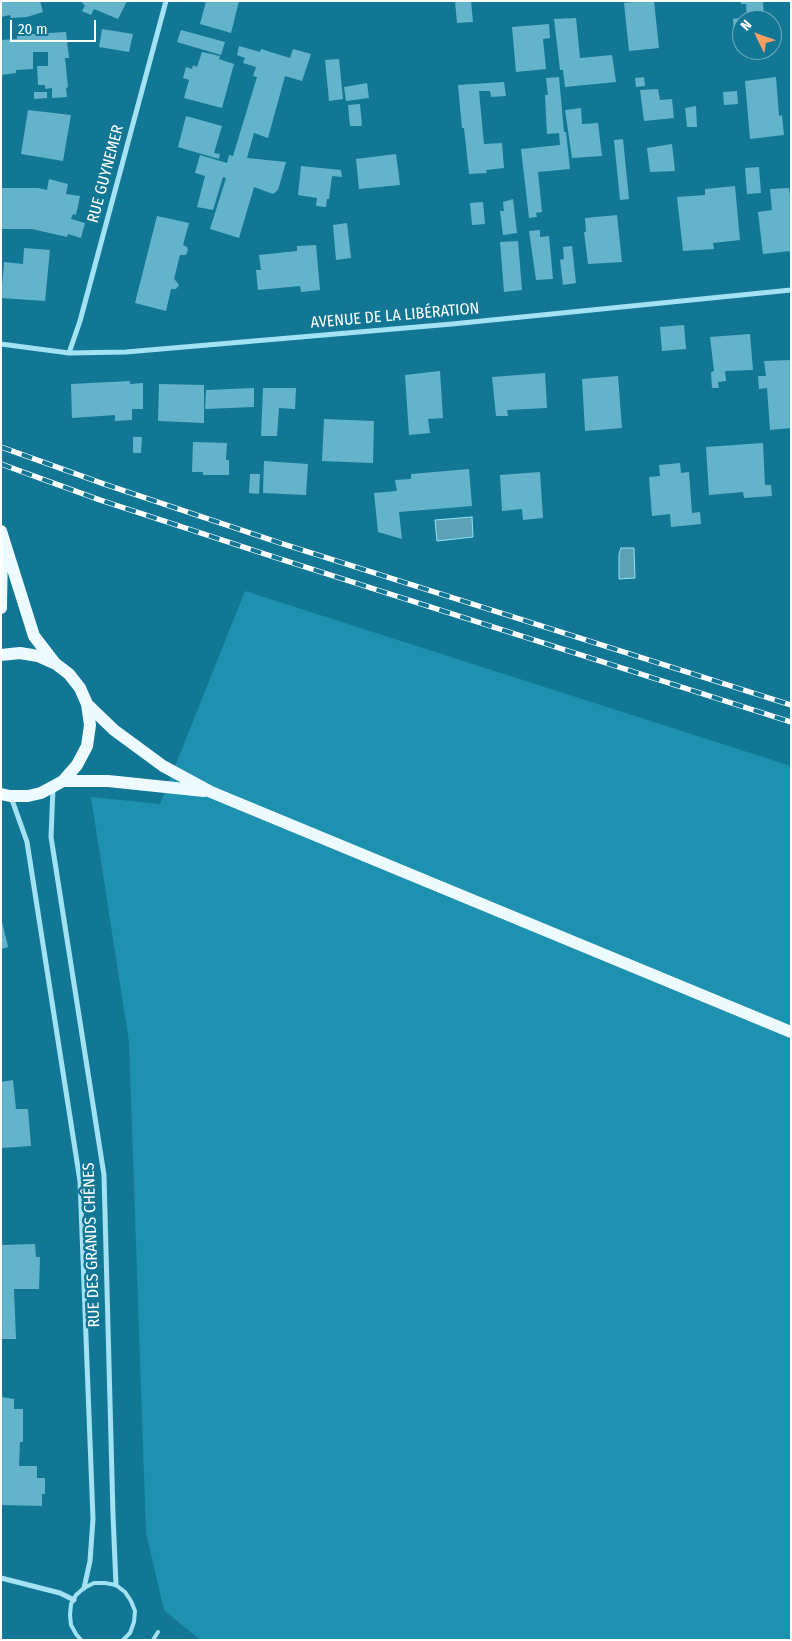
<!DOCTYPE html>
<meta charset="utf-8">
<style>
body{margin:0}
#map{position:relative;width:792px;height:1641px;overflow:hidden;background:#127795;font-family:"Fira Sans Condensed",sans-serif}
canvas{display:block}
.frame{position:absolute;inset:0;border:2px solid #fff;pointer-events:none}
.north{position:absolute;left:732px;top:10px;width:50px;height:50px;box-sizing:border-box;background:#127795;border:1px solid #71adbf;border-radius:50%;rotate:312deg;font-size:14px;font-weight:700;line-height:20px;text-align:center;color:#fff}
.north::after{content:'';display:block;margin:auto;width:18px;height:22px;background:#ff9e63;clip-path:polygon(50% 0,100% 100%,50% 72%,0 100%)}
.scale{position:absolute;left:10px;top:20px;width:86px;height:22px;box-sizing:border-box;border:2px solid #fff;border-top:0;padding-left:6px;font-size:15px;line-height:18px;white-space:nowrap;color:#fff;-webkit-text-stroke:4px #127795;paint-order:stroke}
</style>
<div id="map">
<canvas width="792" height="1641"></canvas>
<div class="frame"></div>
<div class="north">N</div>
<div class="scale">20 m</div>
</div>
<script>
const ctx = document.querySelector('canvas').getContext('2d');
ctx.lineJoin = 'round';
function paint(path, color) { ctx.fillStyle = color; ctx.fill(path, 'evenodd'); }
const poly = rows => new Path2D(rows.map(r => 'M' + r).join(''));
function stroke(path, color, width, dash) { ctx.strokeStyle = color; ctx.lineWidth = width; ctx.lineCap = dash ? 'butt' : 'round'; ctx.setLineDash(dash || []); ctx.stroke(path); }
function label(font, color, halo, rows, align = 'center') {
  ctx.font = font + ' "Fira Sans Condensed",sans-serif'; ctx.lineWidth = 5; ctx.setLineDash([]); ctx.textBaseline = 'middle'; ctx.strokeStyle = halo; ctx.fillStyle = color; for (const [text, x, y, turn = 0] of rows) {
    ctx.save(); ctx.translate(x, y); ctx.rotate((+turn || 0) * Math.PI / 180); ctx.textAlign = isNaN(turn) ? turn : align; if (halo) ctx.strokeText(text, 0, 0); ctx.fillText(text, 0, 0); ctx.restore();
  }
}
paint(poly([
 [245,591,791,766,791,1640,200,1640,164,1610,146,1533,129,1042,91,797,160,804]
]), '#1e91b1');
const water = poly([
 [472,517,473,537,437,541,435,520,472,517],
 [621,548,634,548,635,578,619,579,619,554,621,548]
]);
paint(water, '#5ca1b5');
stroke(water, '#93e2f6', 1);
paint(poly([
 [1,1,40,1,43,12,27,17,11,18,10,15,1,17],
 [83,1,127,1,118,19,94,9,91,15,82,11,85,5,82,3],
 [206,1,239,1,231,33,200,24],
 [455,1,471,1,473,22,457,23],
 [643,1,654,1,659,48,629,51,624,3],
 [741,1,763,1,764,17,753,19,753,20,742,20,742,46,735,46,733,19,747,17,746,4,741,4],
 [576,18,580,58,612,55,616,82,565,87,563,70,560,70,554,19],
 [549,24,550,38,543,39,546,69,516,72,512,27],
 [102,29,133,34,129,52,99,47],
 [181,30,225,42,221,55,177,42],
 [66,32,69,58,65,58,68,87,66,88,67,97,52,98,52,88,45,89,45,85,38,85,37,66,48,66,48,52,33,52,33,69,16,70,16,73,1,75,1,40,17,39,17,35],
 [239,46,260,52,261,49,290,58,293,49,311,54,302,81,285,76,268,138,254,133,247,158,286,162,278,190,273,194,254,187,239,238,210,229,226,178,223,177,213,210,197,207,205,176,195,173,200,155,227,163,229,155,233,156,257,77,253,76,256,67,243,63,245,58,237,55],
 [202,52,220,56,219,59,234,64,222,108,184,98,189,80,183,78,186,67,192,69,193,65,197,67],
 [339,59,343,99,329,101,325,60],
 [559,77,564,132,566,132,570,169,538,172,542,212,536,213,537,217,529,218,521,149,560,145,559,133,547,134,545,95,548,95,546,78],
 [644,77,645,86,636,87,635,78],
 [776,77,779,116,782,115,784,135,750,139,745,81],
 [504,82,506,96,491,97,490,91,479,91,484,144,502,143,504,168,486,170,487,173,469,174,464,128,462,128,458,85],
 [367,83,369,98,346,101,344,87],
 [658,89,660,100,672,99,674,118,644,121,640,90],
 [737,91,738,104,724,105,723,92],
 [34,92,47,92,47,98,34,99],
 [360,104,362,126,350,126,348,105],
 [696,106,697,127,687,127,685,108],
 [581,108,582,124,598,123,602,156,572,158,565,110],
 [28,110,71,115,63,161,21,154],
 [186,116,222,126,214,153,220,154,219,159,178,147],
 [623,139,629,199,620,200,614,140],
 [672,144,675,171,650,172,647,148],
 [396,154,400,185,359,189,356,159],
 [301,166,341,170,342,177,332,176,329,199,327,199,326,207,316,206,317,198,298,195],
 [759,167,761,193,747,194,745,168],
 [49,179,68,184,66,194,80,196,76,215,73,214,71,219,85,223,81,238,68,234,67,237,32,229,1,229,1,188,38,188,47,190],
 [735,186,740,240,713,243,714,249,683,251,677,197,705,195,705,189],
 [789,188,791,203,791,251,763,254,758,212,772,210,770,189],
 [513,199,517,233,503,235,500,211,504,211,503,202],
 [483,202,485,224,472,225,470,203],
 [617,215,622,262,588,264,584,232,586,232,585,218],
 [157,216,189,223,183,245,187,247,188,250,186,255,180,255,174,279,176,281,179,285,176,289,171,289,166,311,135,303],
 [347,223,351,258,336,260,333,225],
 [540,230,540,237,549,236,553,279,536,280,529,231],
 [518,241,522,290,504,292,500,242],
 [316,245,320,290,301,292,300,286,258,290,256,270,261,270,259,255,297,251,297,246],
 [572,246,576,283,563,285,560,260,564,259,563,247],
 [24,248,50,250,45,301,1,298,4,262,23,264],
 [684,325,686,349,662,351,660,327],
 [750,334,753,370,725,371,726,381,718,382,719,388,712,388,711,372,714,371,710,337],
 [791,360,791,428,770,430,767,388,759,389,758,376,766,376,764,361],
 [440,371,443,418,428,419,430,433,409,435,405,375],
 [545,373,547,408,507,410,508,416,496,416,492,377],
 [618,376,622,428,585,431,582,379],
 [130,381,130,384,143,383,143,409,132,409,132,420,115,421,115,415,72,418,71,384],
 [159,384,204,385,204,423,158,421],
 [254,388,254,407,205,409,206,390],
 [263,388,296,388,295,409,279,408,277,436,261,436],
 [324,419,374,421,373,463,322,461],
 [133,437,142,437,141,453,133,453],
 [193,442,227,443,226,460,229,460,229,475,203,475,203,472,192,472],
 [763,443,765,485,771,485,772,496,744,498,743,492,709,495,706,447],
 [264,461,308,464,306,495,263,493],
 [680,463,681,473,689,472,692,513,700,512,701,524,671,527,670,514,652,516,649,477,660,476,659,465],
 [469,469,472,506,399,512,402,539,378,532,374,493,397,491,395,480,411,479,411,474],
 [540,472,543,518,523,520,522,509,502,511,500,475],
 [250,474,260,474,259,494,249,493],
 [2,922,8,947,1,949,1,923],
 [13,1080,16,1109,28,1109,31,1146,1,1148,1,1082],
 [35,1244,36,1257,40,1257,39,1289,14,1289,16,1339,1,1339,1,1245],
 [1,1397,14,1399,14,1409,23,1409,23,1442,20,1442,19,1466,37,1466,37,1478,45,1478,45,1494,42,1494,42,1506,1,1505]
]), '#63b4ca');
stroke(poly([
 [81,1640,76,1634,71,1625,70,1615,71,1604,76,1595,84,1588,94,1583,105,1583,116,1585,125,1592,131,1601,135,1611,134,1622,130,1633,123,1640],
 [153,1640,158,1632]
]), '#a2e2f3', 4);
stroke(poly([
 [1,344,69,353,126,352,452,324,791,290],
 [69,353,80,321,166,1],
 [53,788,51,837,104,1175,113,1515,116,1585],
 [11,797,27,842,80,1181,93,1519,90,1561,84,1588],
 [1,1578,60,1593,74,1600]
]), '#a2e2f3', 5);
stroke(poly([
 [1,531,34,636,54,662],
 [1,608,2,547],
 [1,655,20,653,38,656,56,664,69,674,80,688,87,704,90,725,87,746,77,765,63,781,41,793,28,796,10,796,1,794],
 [87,704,114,730,163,766,211,792,791,1032],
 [63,781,108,781,204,791]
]), '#edfaff', 12);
const rail = poly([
 [1,447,104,484,280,543,791,705],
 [1,464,100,500,274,557,791,722]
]);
stroke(rail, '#fff', 5.5);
stroke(rail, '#127795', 4, [11]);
label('16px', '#fff', '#127795', [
 ["RUE GUYNEMER",106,174,-75],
 ["AVENUE DE LA LIBÉRATION",395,316,-5],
 ["RUE DES GRANDS CHÊNES",92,1245,-92]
]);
</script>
